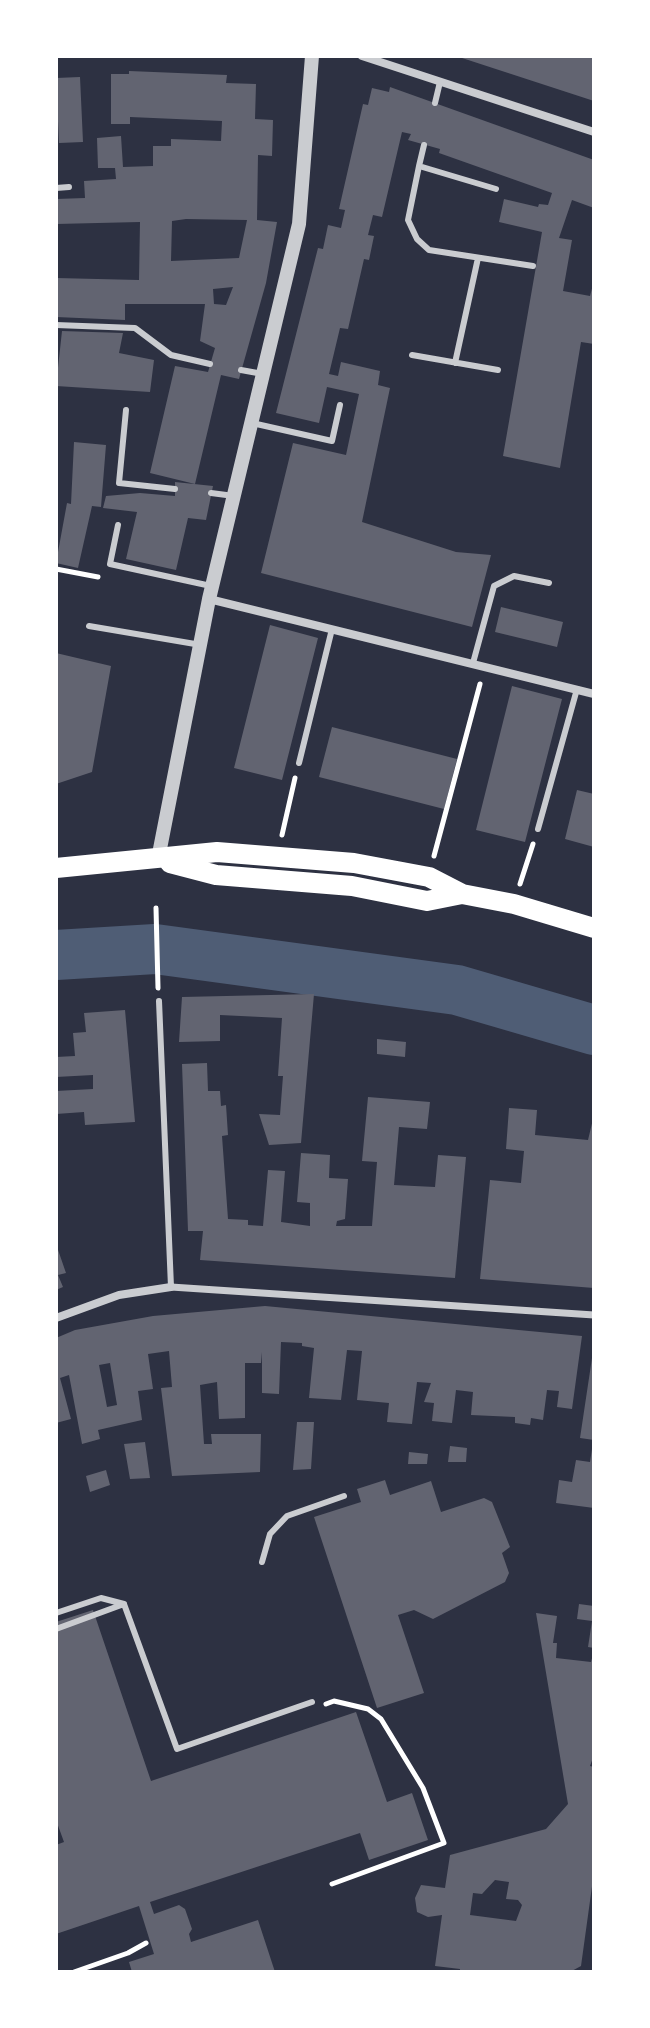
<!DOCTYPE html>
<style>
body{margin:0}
#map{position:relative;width:650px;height:2028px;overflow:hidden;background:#2d3142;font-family:Raleway,sans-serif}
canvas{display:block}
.frame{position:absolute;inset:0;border:58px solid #fff;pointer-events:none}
</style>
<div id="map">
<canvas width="650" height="2028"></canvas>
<div class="frame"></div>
</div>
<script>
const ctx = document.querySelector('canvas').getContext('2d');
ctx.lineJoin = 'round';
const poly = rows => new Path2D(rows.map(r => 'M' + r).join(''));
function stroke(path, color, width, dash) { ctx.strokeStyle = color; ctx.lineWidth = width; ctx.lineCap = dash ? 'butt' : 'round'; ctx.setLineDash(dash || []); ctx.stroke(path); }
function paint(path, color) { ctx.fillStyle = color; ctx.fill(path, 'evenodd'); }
stroke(poly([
 [56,955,155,949,457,990,594,1030]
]), '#4f5d75', 50);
paint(poly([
 [459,56,594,56,594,101,459,57],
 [129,71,227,75,226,83,256,84,255,119,273,120,272,156,258,155,257,220,277,222,266,283,239,379,221,375,195,484,150,473,175,366,208,372,215,348,200,341,205,304,125,304,125,320,56,317,56,278,139,280,140,222,56,224,56,199,85,198,84,181,116,179,115,168,98,168,97,138,121,136,123,167,153,166,153,146,171,146,171,139,221,141,222,121,130,117,130,124,111,124,111,74,129,74],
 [186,219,247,220,239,258,171,261,172,221],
 [233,287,226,305,214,304,213,289],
 [80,77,83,142,59,143,56,78],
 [390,87,594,160,594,208,572,200,559,238,572,240,563,291,590,296,594,281,594,344,581,342,560,468,503,456,542,232,499,222,504,199,538,207,539,204,548,205,552,193,439,153,440,149,408,140,411,134,402,132,382,217,373,215,368,235,374,236,369,260,364,259,348,329,340,328,329,374,338,376,341,362,380,371,378,385,390,388,362,522,456,552,491,555,472,627,261,573,293,443,346,455,359,394,327,387,319,423,276,413,318,248,323,249,328,225,341,228,345,210,339,209,363,104,368,105,372,88,389,92],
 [62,331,123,333,119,353,154,360,150,392,56,386],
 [74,442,106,445,101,507,92,506,78,568,56,563,67,503,71,504],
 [175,482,213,486,206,520,188,518,176,570,126,559,137,512,103,508,106,496,140,493,175,496],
 [501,607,563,622,557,647,495,632],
 [270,625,318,638,282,780,234,768],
 [56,653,111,666,92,772,56,784],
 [512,686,562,699,525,842,476,830],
 [332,727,457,759,444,809,319,777],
 [577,790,594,794,594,847,565,839],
 [314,994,301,1143,269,1145,259,1114,280,1115,283,1076,278,1076,282,1018,220,1015,220,1041,179,1042,182,997],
 [125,1010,135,1122,85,1125,84,1112,56,1114,56,1091,93,1089,93,1075,56,1077,56,1057,75,1056,73,1033,86,1032,84,1013],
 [377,1039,406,1042,405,1057,377,1054],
 [207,1063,208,1091,220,1091,221,1106,226,1105,228,1135,222,1136,228,1219,248,1220,248,1225,263,1226,268,1170,285,1171,281,1222,310,1226,310,1203,297,1202,301,1153,330,1155,329,1178,348,1179,345,1219,337,1221,336,1226,372,1226,377,1162,362,1161,368,1097,430,1102,427,1129,399,1127,394,1185,435,1187,438,1155,466,1157,455,1278,200,1260,203,1231,188,1231,182,1064],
 [509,1108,537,1110,535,1135,588,1140,594,1115,594,1288,480,1279,490,1180,521,1183,524,1151,506,1149],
 [56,1244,66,1273,58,1275,63,1287,56,1290],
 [265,1306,582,1336,572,1409,557,1407,559,1391,547,1390,543,1420,531,1418,530,1425,515,1423,515,1417,471,1415,473,1392,456,1390,452,1423,432,1421,434,1403,424,1402,431,1383,417,1382,412,1424,387,1422,389,1403,357,1400,362,1351,347,1350,341,1400,309,1398,314,1348,302,1346,302,1343,281,1342,279,1394,262,1393,262,1352,261,1363,245,1363,245,1418,219,1419,217,1382,200,1385,204,1444,212,1444,211,1434,261,1434,260,1472,172,1476,161,1388,172,1387,169,1351,148,1354,153,1389,138,1391,142,1420,98,1430,100,1439,82,1444,69,1375,60,1378,71,1419,56,1423,56,1338,75,1330,153,1316],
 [110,1363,117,1405,107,1407,99,1365],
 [592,1358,594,1359,594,1440,580,1438],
 [297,1422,314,1422,311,1469,293,1470],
 [145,1442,150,1478,130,1479,124,1444],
 [450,1446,467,1448,466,1462,448,1462],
 [592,1449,594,1508,556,1503,559,1480,572,1482,576,1460,590,1462],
 [409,1452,428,1454,427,1464,408,1464],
 [106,1470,110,1485,90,1492,86,1476],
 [385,1480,390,1495,431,1481,441,1512,484,1498,492,1502,510,1547,502,1553,509,1573,505,1582,433,1619,414,1610,398,1615,424,1693,377,1708,314,1517,361,1502,357,1489],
 [579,1604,594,1606,594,1648,588,1647,592,1621,577,1619],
 [93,1610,151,1781,356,1712,387,1802,412,1793,428,1840,369,1860,360,1833,150,1902,154,1914,179,1905,185,1909,192,1929,189,1934,191,1942,258,1920,275,1972,132,1972,129,1962,154,1954,139,1906,56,1934,56,1845,64,1842,56,1820,56,1622],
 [536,1613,557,1616,553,1643,557,1643,556,1658,591,1662,594,1651,594,1755,590,1766,594,1767,594,1872,581,1966,570,1972,460,1972,460,1969,435,1966,442,1915,428,1917,417,1912,415,1898,421,1885,445,1888,450,1855,546,1829,568,1804],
 [495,1880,509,1882,506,1899,518,1900,522,1905,516,1921,470,1915,473,1893,482,1894]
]), '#626471');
stroke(poly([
 [56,569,98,577],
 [282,835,295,778],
 [434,856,480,684],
 [520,884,533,844],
 [156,908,158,988],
 [326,1704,334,1701,368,1709,381,1719,423,1788,444,1843,332,1884],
 [74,1972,128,1953,146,1943]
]), '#fff', 5);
stroke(poly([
 [435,103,440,82],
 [419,166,424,145],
 [56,188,69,187],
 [496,189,419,166,408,220,417,239,429,250,533,266],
 [56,325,135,328,171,355,210,364],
 [412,355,498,370],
 [455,363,478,258],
 [241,370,263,374],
 [126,410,119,483,175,489],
 [252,423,332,441,340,405],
 [211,493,234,496],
 [118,525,110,564,211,586],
 [89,626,201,645],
 [473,663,494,586,514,576,549,583],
 [299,763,332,629],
 [538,829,577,689],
 [159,1001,171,1287],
 [262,1562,270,1534,287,1516,344,1496],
 [124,1604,177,1749,312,1702],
 [56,1613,101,1598,124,1604],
 [56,1629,124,1604]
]), '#caccd0', 6);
stroke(poly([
 [171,1287,594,1315]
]), '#caccd0', 7);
stroke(poly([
 [362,56,594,132],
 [209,599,594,694],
 [56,1318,119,1295,171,1287]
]), '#caccd0', 8);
stroke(poly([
 [158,859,209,599,299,224,312,56]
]), '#caccd0', 14);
stroke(poly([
 [170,863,216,875,352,886,427,901,462,894],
 [56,868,217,852,354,863,429,877,462,894,514,904,594,928]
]), '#fff', 20);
</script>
